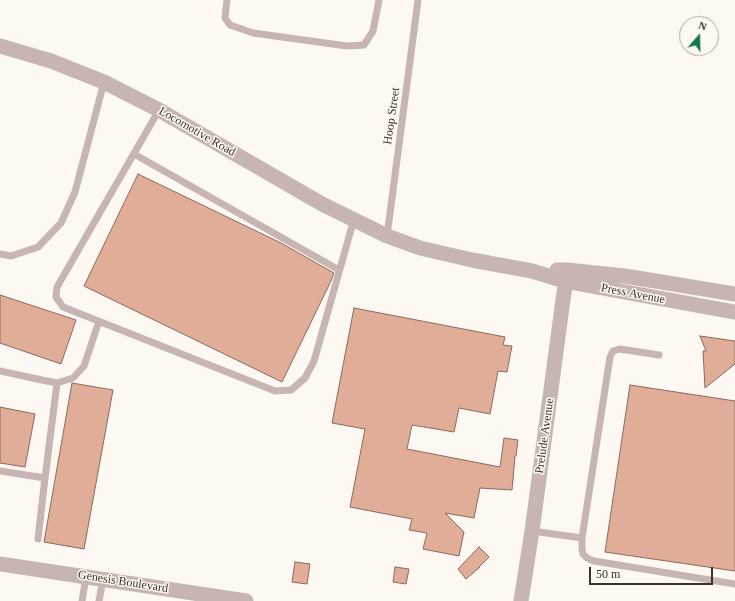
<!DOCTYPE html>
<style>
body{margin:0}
#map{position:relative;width:735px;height:601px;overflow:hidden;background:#fdf8f2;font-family:Georgia,serif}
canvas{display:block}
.north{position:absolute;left:679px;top:16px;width:40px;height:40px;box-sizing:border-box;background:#fdf8f2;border:1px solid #afa8a0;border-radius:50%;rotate:20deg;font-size:11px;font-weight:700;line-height:16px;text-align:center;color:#3b3126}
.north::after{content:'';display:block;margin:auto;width:14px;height:18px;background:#10754d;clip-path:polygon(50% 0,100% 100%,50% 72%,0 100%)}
.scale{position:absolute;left:589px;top:567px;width:124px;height:18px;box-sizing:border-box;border:2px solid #3b3126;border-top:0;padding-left:5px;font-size:12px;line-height:14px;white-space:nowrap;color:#3b3126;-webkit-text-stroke:3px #fdf8f2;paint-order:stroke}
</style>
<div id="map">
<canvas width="735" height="601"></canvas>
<div class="north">N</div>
<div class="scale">50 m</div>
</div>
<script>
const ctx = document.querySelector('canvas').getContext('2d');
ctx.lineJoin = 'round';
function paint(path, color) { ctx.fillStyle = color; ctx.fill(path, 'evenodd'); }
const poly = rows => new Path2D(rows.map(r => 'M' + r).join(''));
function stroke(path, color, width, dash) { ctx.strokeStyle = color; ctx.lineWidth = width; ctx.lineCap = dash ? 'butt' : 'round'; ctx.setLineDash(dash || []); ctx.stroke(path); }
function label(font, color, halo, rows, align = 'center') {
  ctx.font = font + ' Georgia,serif'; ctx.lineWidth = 3; ctx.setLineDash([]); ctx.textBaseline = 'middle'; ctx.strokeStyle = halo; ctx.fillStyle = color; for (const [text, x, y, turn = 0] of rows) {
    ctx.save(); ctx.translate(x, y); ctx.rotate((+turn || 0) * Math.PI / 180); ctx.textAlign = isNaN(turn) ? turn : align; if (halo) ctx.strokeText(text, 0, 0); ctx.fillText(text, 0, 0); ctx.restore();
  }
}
const building = poly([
 [138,174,281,243,334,273,331,281,282,382,84,286,138,174],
 [0,295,76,320,61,364,0,343,0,295],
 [354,308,505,337,503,345,512,346,507,372,498,371,490,414,459,408,454,432,412,425,407,449,500,467,504,438,518,440,516,456,515,456,512,490,480,488,474,518,445,513,464,532,459,556,423,549,427,533,409,530,412,519,350,507,365,429,332,423,354,308],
 [700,336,735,341,735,364,705,388,703,351,706,351,700,336],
 [72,383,113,390,84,549,44,542,72,383],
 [630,385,735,401,735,571,605,552,630,385],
 [0,407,35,414,25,467,0,463,0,407],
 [479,547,489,557,479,567,480,567,466,579,458,569,479,547],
 [295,562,310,564,307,584,292,582,295,562],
 [395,567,409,569,406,584,393,582,395,567]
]);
paint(building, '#e0ad98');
stroke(building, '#8a6a5d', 1);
stroke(poly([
 [227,0,225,18,230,25,253,33,347,46,364,45,373,31,379,0],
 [159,110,57,287,56,297,63,307,275,391,291,390,305,378,314,361,354,219],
 [134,154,339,270],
 [387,236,418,0],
 [0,254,11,256,38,247,61,223,75,192,104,82],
 [0,371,37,379,57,383,73,378,84,366,99,321],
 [0,471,45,478,38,539],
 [45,478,57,383],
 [532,531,582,538,610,357,613,351,620,349,659,355],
 [582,538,582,549,583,554,587,558,594,561,735,584],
 [82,601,86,577],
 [99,601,103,579]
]), '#c7b5b3', 7);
stroke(poly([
 [0,46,51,61,104,82,159,110,322,204,387,236,420,248,472,260,532,271,565,281,735,312],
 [557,270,567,270,625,276,735,294],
 [0,564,246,601],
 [521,601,532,531,567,270]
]), '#c7b5b3', 15);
label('12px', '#3b3126', '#fdf8f2', [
 ["Hoop Street",392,116,-82],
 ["Locomotive Road",197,132,30],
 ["Press Avenue",633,294,11],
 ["Prelude Avenue",545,436,-82],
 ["Genesis Boulevard",123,582,9]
]);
</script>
